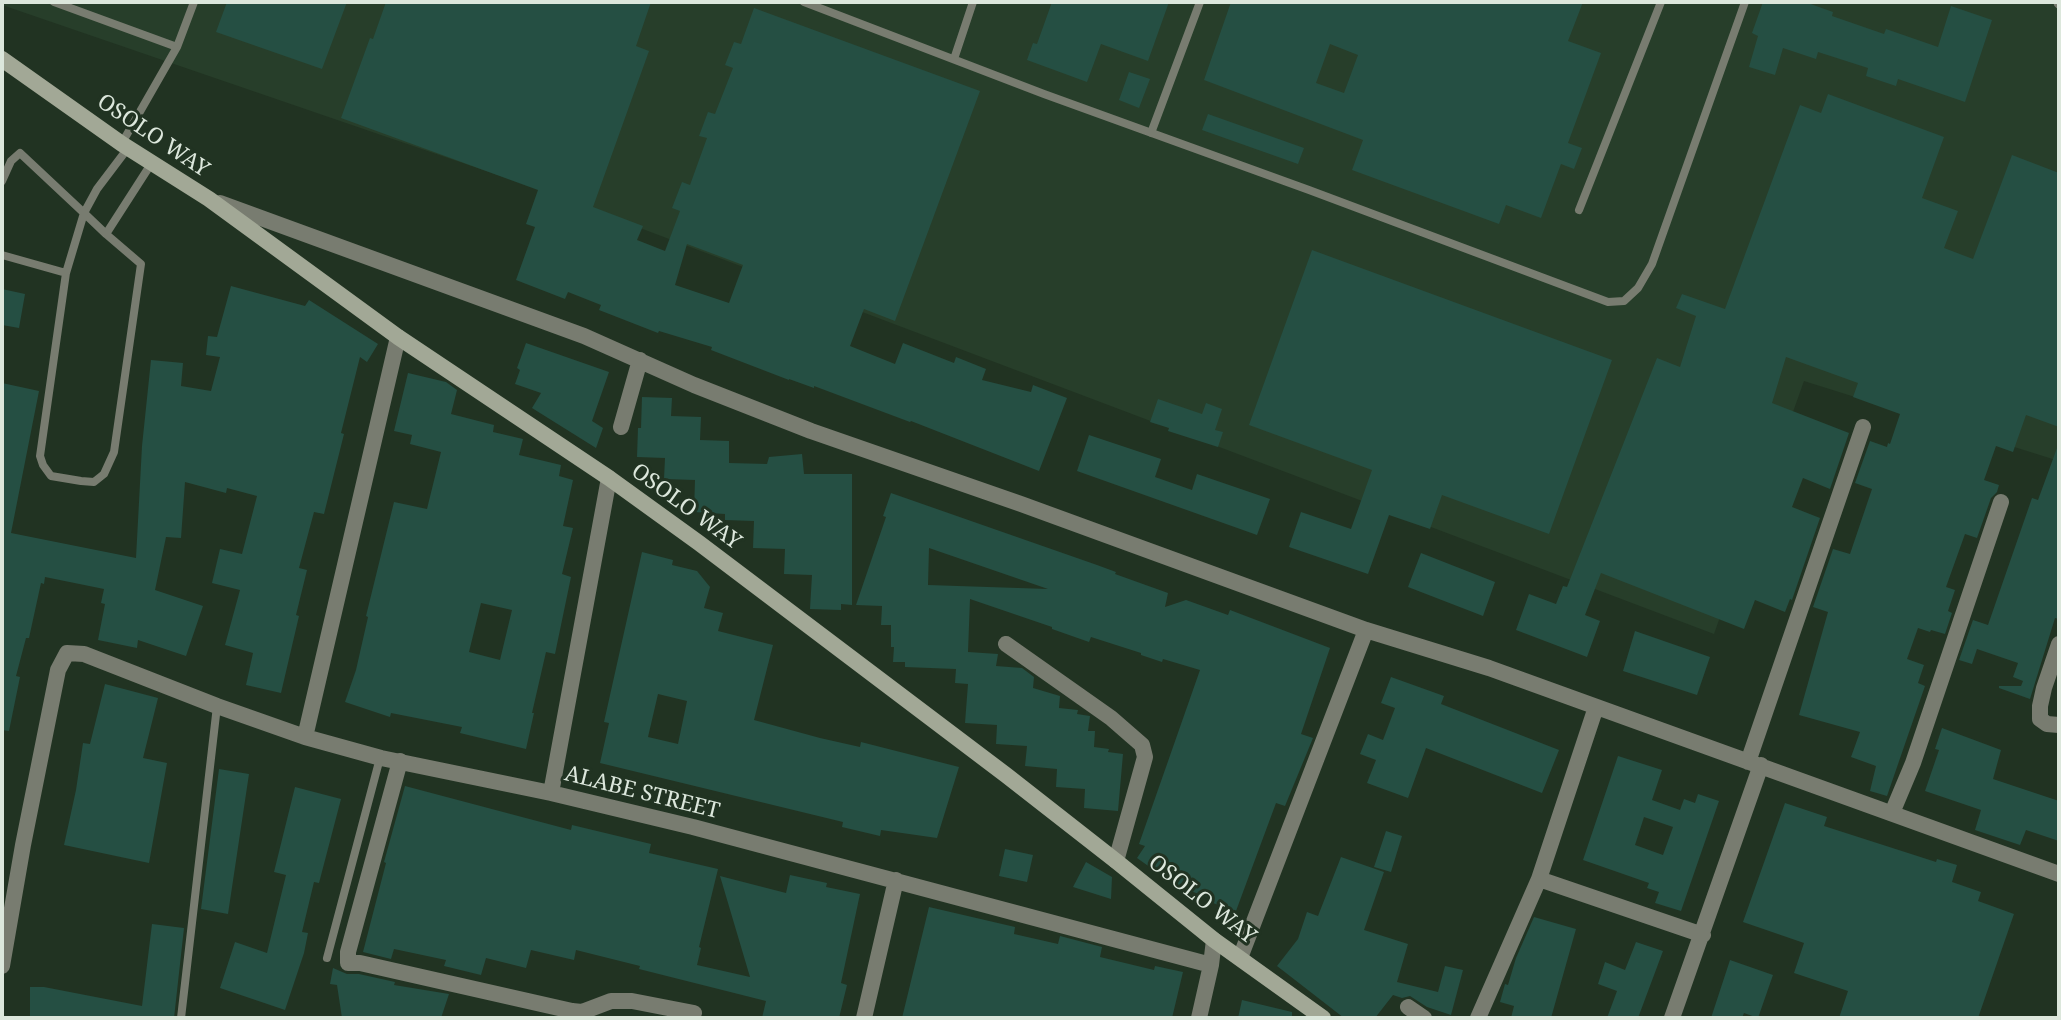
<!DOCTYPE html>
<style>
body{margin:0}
#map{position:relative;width:2061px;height:1020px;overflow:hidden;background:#213322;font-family:"Noto Serif",serif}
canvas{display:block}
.frame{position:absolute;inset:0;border:4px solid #dce7dc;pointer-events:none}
</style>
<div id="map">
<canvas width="2061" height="1020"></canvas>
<div class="frame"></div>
</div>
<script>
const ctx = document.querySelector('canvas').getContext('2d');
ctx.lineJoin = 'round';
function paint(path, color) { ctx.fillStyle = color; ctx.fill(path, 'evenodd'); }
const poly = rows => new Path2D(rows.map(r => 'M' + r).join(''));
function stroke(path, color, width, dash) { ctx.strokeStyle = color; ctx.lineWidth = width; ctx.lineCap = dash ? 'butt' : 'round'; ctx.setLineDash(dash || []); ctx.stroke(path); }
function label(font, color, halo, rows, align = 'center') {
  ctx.font = font + ' "Noto Serif",serif'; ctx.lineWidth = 6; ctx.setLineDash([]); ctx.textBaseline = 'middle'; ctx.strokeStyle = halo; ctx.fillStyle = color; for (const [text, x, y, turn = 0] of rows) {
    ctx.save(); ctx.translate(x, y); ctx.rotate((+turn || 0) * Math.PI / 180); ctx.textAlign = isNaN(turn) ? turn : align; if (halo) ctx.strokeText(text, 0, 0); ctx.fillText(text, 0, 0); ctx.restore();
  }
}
paint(poly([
 [2,2,2059,2,2059,461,1804,381,1714,634,521,183,2,5]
]), '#273e2a');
paint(poly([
 [227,2,347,2,322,69,216,32],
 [386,2,651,2,636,46,649,51,593,207,643,226,637,240,665,251,680,211,672,208,682,182,690,185,707,138,699,136,708,112,715,114,733,68,725,65,734,42,741,44,754,8,980,91,895,321,864,309,850,346,895,364,903,343,954,363,956,357,986,369,982,380,1031,392,1033,385,1067,398,1039,471,911,421,910,422,814,386,814,388,789,379,789,380,711,350,712,347,659,331,658,333,599,310,601,305,568,292,565,299,516,280,535,227,526,224,538,190,341,118,370,38,373,39],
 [687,244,743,265,729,303,675,285],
 [1052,2,1169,2,1148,61,1101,44,1087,82,1027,60,1033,43,1037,44],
 [1231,2,1583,2,1568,41,1601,53,1568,143,1582,148,1574,169,1561,164,1541,218,1506,205,1499,224,1352,170,1363,140,1204,80],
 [1330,44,1358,55,1344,93,1316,83],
 [1763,2,1805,2,1833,12,1832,16,1884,34,1886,29,1938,47,1951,6,1992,20,1965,102,1898,79,1896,86,1866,76,1868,68,1818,52,1816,59,1783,48,1775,75,1749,67,1758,36,1752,33],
 [1129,72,1150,79,1139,108,1119,100],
 [1828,94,1944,137,1922,198,1958,211,1944,248,1973,259,2012,155,2059,173,2059,427,2026,415,2013,452,1996,446,1984,480,1999,485,1997,492,1991,498,1977,538,1965,534,1946,587,1955,590,1948,611,1952,613,1945,634,1931,630,1930,632,1918,628,1907,659,1924,665,1918,683,1925,686,1887,796,1870,791,1876,766,1851,757,1860,732,1799,715,1828,612,1813,607,1833,549,1850,554,1872,489,1855,483,1870,441,1887,447,1888,443,1890,444,1900,414,1853,397,1858,383,1786,357,1772,403,1849,433,1830,489,1803,478,1792,507,1820,518,1792,600,1790,599,1785,612,1755,600,1744,629,1601,573,1585,615,1600,621,1587,657,1516,630,1529,594,1556,604,1563,586,1567,587,1657,358,1680,367,1696,316,1676,308,1682,294,1725,309,1800,105,1821,113],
 [1208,114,1304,148,1298,164,1202,130],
 [1312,250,1612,360,1549,534,1442,495,1430,529,1389,515,1368,574,1289,547,1301,512,1351,529,1372,470,1249,425],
 [231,286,305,306,309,300,378,344,367,362,360,357,341,433,344,434,324,514,314,512,299,568,307,570,296,615,299,616,281,693,246,685,253,653,225,645,240,590,212,583,220,549,242,554,257,496,227,488,226,493,185,482,181,538,166,537,155,590,203,606,186,656,138,640,137,648,98,640,105,604,101,603,104,589,45,577,44,584,41,583,29,638,26,638,16,676,20,677,9,731,2,730,2,383,39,391,11,533,136,558,142,446,151,360,183,363,181,386,211,391,220,357,206,355,208,336,217,337],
 [2,289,25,294,19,328,2,325],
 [526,343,609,372,592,421,603,428,596,448,532,408,541,393,515,384,520,370,517,368],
 [408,373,446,382,457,390,451,414,494,425,493,432,523,439,519,455,561,465,559,476,573,480,563,526,573,528,562,574,571,577,555,654,546,652,532,713,534,713,526,749,460,733,462,727,391,713,390,717,345,702,356,670,368,617,366,616,394,502,427,509,441,452,410,444,412,435,394,431],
 [481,603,512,610,500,660,469,652],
 [642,397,672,398,671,416,701,417,700,440,729,441,729,463,767,464,769,457,802,454,804,474,852,474,852,605,841,604,841,610,810,609,812,575,784,574,785,549,753,548,754,521,725,520,725,514,694,512,695,480,664,479,665,458,637,457,638,428,641,428],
 [1158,399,1202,414,1206,403,1222,409,1215,430,1223,432,1218,447,1168,431,1169,428,1150,422],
 [1089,435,1161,459,1155,477,1192,490,1197,474,1270,499,1257,535,1077,471],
 [2057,448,2059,448,2059,619,2055,618,2030,699,1999,688,1999,686,2021,686,2023,681,2013,677,2018,663,1977,649,1972,664,1959,660,1973,620,1988,625,2032,498,2038,500],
 [891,493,1097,565,1116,572,1115,574,1168,593,1165,607,1186,600,1228,615,1230,610,1330,648,1301,734,1313,738,1285,806,1276,803,1236,911,1213,903,1214,900,1183,888,1182,890,1137,858,1145,846,1139,844,1200,670,1163,659,1162,662,1141,655,1141,653,1091,637,1089,642,1052,629,1052,627,970,599,968,652,998,654,996,666,1022,668,1034,677,1033,688,1060,696,1059,708,1078,710,1077,714,1090,716,1088,731,1095,731,1094,747,1109,749,1108,752,1123,754,1118,811,1084,808,1085,789,1056,787,1057,769,1025,766,1027,746,996,744,997,725,965,723,968,684,955,683,956,669,905,667,905,662,893,662,894,647,891,647,891,625,881,625,882,606,856,605,886,517,883,516],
 [929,548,1048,589,928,585],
 [642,552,673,560,672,565,697,571,710,587,704,608,723,613,718,631,773,645,754,720,820,738,860,747,861,742,959,767,937,838,881,830,880,836,842,827,843,822,600,763,609,723,604,722],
 [658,694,687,701,678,744,648,737],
 [1421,553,1495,582,1483,616,1408,587],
 [1635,631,1710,657,1697,695,1623,671],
 [1391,677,1444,696,1441,704,1559,750,1542,793,1426,748,1408,798,1367,783,1376,760,1360,754,1368,734,1383,740,1395,708,1381,703],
 [105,684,158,698,143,758,167,763,149,863,64,845,76,790,83,743,90,744],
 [1942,728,2001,750,1993,779,2059,801,2059,841,2026,830,2020,845,1975,830,1981,810,1925,791,1939,750,1935,749],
 [1618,756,1662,770,1652,800,1680,810,1684,799,1695,803,1698,794,1719,801,1681,911,1655,903,1659,892,1647,888,1649,883,1583,860],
 [1644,817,1673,827,1663,855,1635,845],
 [219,769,249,774,228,914,201,909],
 [405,786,571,830,572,825,651,844,649,853,718,869,699,947,701,948,697,965,750,977,720,876,786,893,790,875,827,883,826,887,860,894,841,983,847,985,839,1018,762,1018,766,1001,639,969,640,966,576,950,574,960,531,950,526,968,486,958,481,975,444,966,446,960,394,949,391,959,363,952,386,863,384,862],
 [295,787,341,799,319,883,314,882,302,932,308,933,304,953,285,1010,220,988,235,942,267,953,286,875,274,872],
 [1785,803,1827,817,1824,826,1936,862,1937,859,1957,865,1952,882,1981,892,1978,901,2014,914,1978,1018,1839,1018,1848,991,1794,973,1804,943,1743,922],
 [1386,831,1402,836,1391,872,1374,867],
 [1005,849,1033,855,1027,882,999,876],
 [1341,857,1384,872,1364,930,1408,944,1397,982,1438,992,1445,966,1463,970,1451,1015,1427,1007,1410,996,1402,998,1393,995,1375,1018,1344,1018,1277,966,1298,939,1307,912,1318,916],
 [1086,862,1112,877,1111,899,1073,887],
 [929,907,1015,927,1014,934,1058,944,1060,936,1102,947,1100,957,1154,970,1155,966,1183,972,1172,1018,902,1018],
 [1534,917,1576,929,1551,1018,1511,1018,1514,1006,1500,1002,1505,984,1508,985,1516,958],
 [152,924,184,928,174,1018,30,1018,30,987,44,987,142,1006],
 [1636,942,1663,951,1638,1018,1607,1018,1617,991,1598,984,1605,962,1625,970],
 [1730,960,1773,975,1758,1018,1744,1013,1742,1018,1711,1018],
 [333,968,347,974,359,974,395,982,394,985,449,994,441,1018,342,1018,337,985,330,984],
 [1242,1000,1292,1012,1292,1018,1238,1018]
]), '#254f43');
stroke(poly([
 [54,2,177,47],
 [804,2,1044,94,1309,190,1608,302,1624,301,1638,288,1652,264,1745,2],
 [2058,4,2059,5],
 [954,59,973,2],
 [1151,133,1200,2],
 [122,143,177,47,194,2],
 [2,181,11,161,20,153,84,213,97,189,128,148],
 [1579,210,1661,2],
 [106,234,84,213,66,273,40,456,43,465,51,476,81,481,94,482,104,474,114,452,141,264,106,234,151,164],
 [2,255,66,273],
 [327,958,380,758],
 [181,1018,217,706]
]), '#787c70', 8);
stroke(poly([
 [220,203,584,336,694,385,811,431,1021,504,1366,630,1489,668,2059,874],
 [621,427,640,360],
 [1006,644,1111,718,1142,745,1145,757,1116,861],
 [2059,644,2044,688,2040,706,2040,719,2047,724,2059,725],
 [305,737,398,337],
 [400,761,348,952,348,963,360,963,572,1011,582,1012,611,1001,632,1001,694,1013],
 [1748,762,1863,427],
 [551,793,609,478],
 [1892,813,1913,763,2001,502],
 [1539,879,1703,935],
 [1240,958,1366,630],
 [2,966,23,845,58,670,67,653,84,654,217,706,305,737,381,758,551,793,693,827,1211,965],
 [1408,1007,1424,1018],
 [864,1018,896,880],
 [1199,1018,1211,965,1214,940],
 [1478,1018,1539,879,1596,707],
 [1672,1018,1761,765]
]), '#787c70', 16);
stroke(poly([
 [2,59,122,144,209,199,398,337,609,478,699,543,1006,775,1116,861,1214,940,1323,1018]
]), '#a2a896', 16);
label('22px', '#dce7dc', '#213322', [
 ["OSOLO WAY",153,136,34],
 ["OSOLO WAY",686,507,36],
 ["ALABE STREET",642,793,14],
 ["OSOLO WAY",1202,900,38]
]);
</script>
